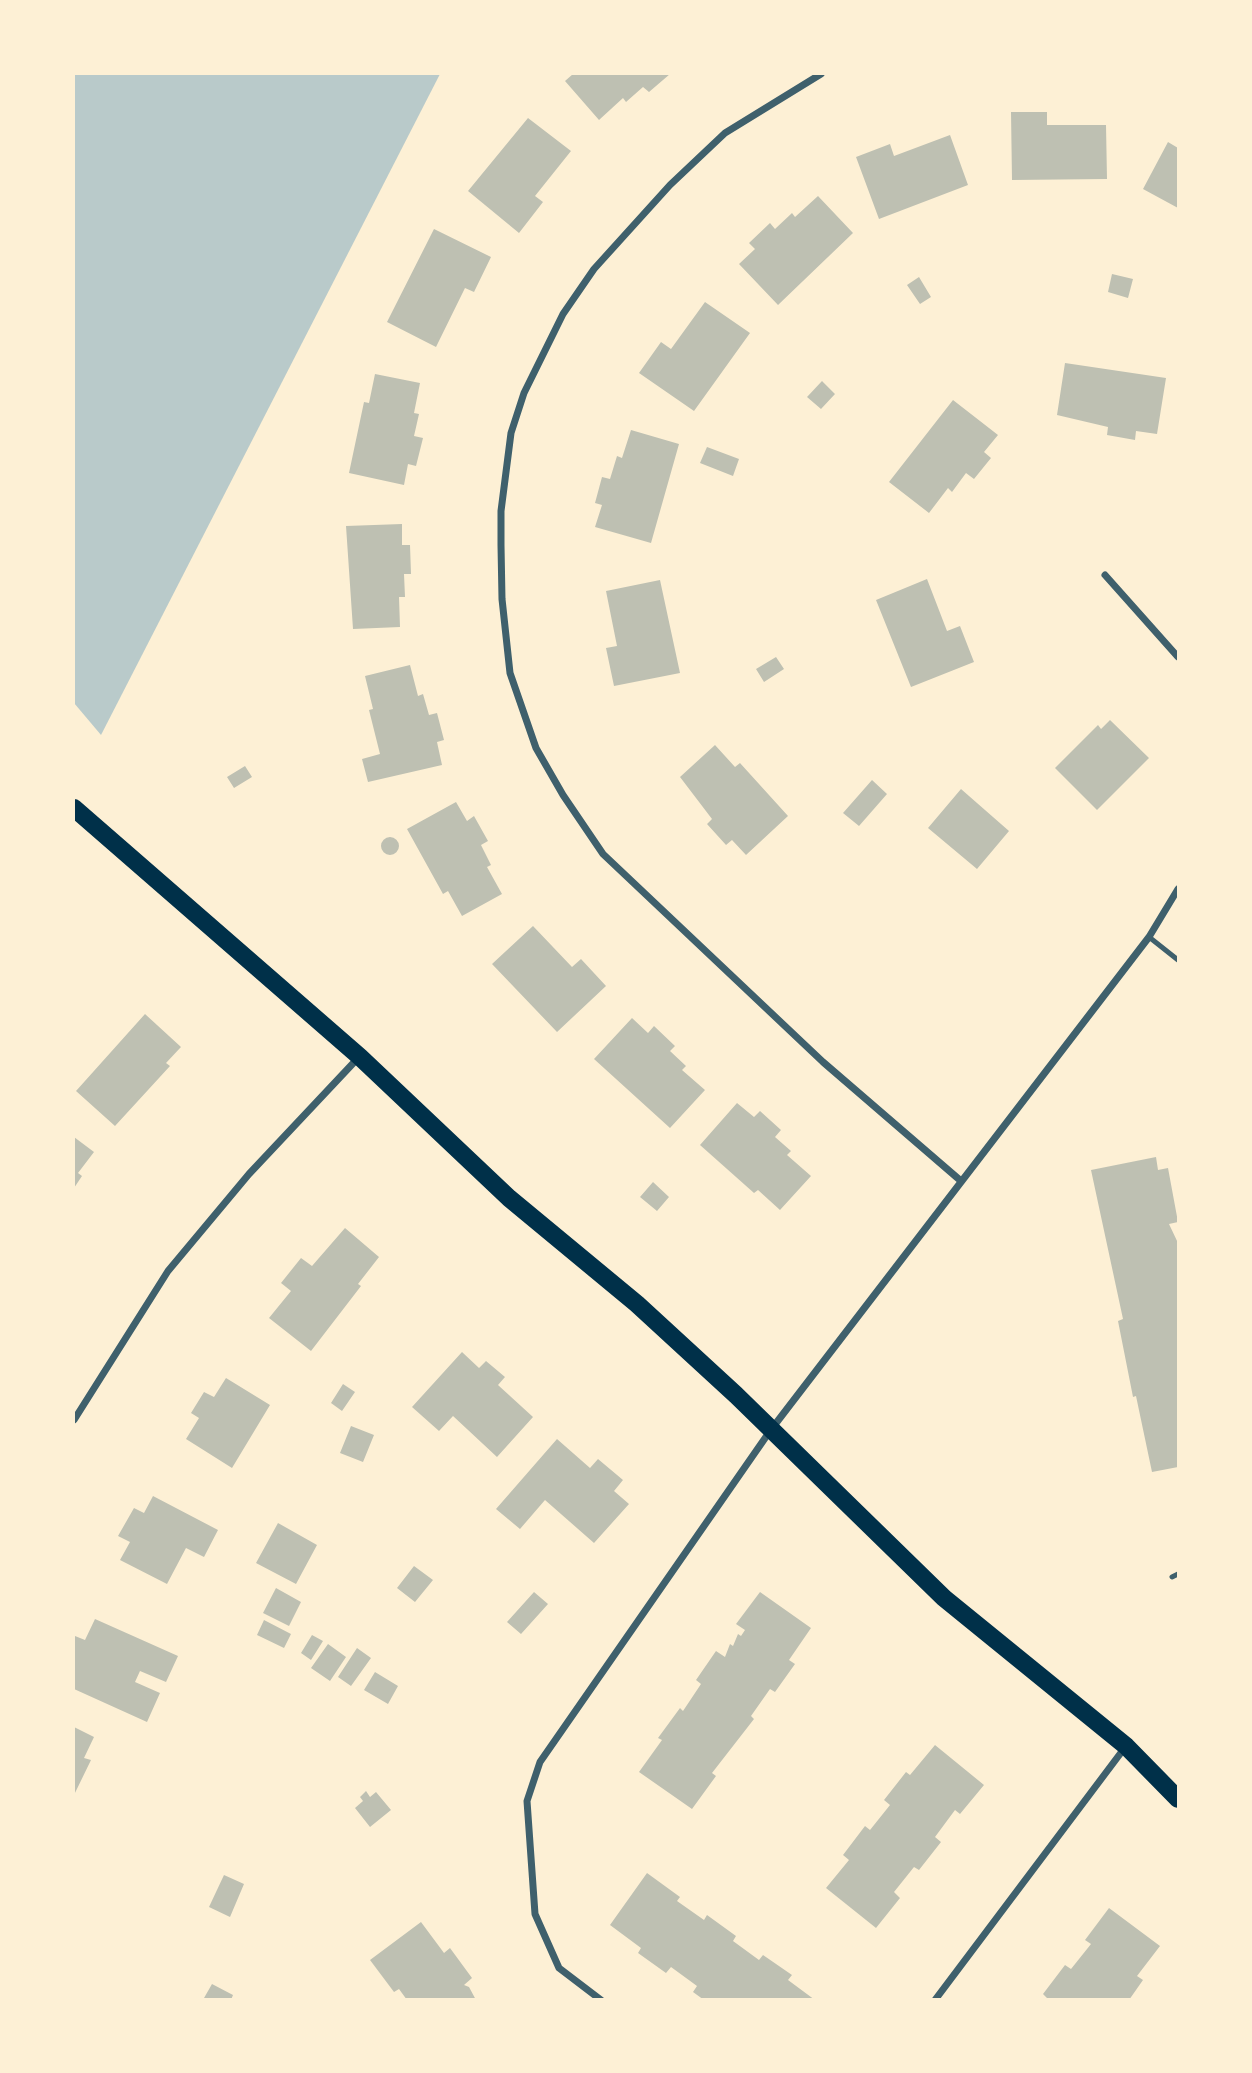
<!DOCTYPE html>
<style>
body{margin:0}
#map{position:relative;width:1252px;height:2073px;overflow:hidden;background:#fdf0d5;font-family:Karla,sans-serif}
canvas{display:block}
.frame{position:absolute;inset:0;border:75px solid #fdf0d5;pointer-events:none}
</style>
<div id="map">
<canvas width="1252" height="2073"></canvas>
<div class="frame"></div>
</div>
<script>
const ctx = document.querySelector('canvas').getContext('2d');
ctx.lineJoin = 'round';
function paint(path, color) { ctx.fillStyle = color; ctx.fill(path, 'evenodd'); }
const poly = rows => new Path2D(rows.map(r => 'M' + r).join(''));
function stroke(path, color, width, dash) { ctx.strokeStyle = color; ctx.lineWidth = width; ctx.lineCap = dash ? 'butt' : 'round'; ctx.setLineDash(dash || []); ctx.stroke(path); }
paint(poly([
 [74,74,440,74,101,735,74,703]
]), '#b9caca');
paint(poly([
 [573,74,670,74,649,92,643,87,626,102,623,98,599,120,565,81],
 [1011,112,1047,112,1047,125,1106,125,1107,179,1012,180],
 [528,118,571,151,535,196,543,202,519,233,468,191],
 [950,135,968,185,879,219,856,157,890,144,894,156],
 [1168,142,1178,148,1178,208,1143,189],
 [818,196,853,233,778,305,739,264,755,249,749,243,770,223,775,229,792,213,795,217],
 [434,229,491,257,474,292,465,288,436,347,387,322],
 [1112,274,1133,279,1128,298,1108,292],
 [919,277,931,297,920,304,907,285],
 [705,302,750,333,694,411,639,373,661,342,671,349],
 [1065,363,1166,378,1157,434,1136,431,1135,440,1107,435,1108,427,1057,415],
 [375,374,420,383,414,413,419,414,414,436,423,438,416,466,408,464,404,485,349,473,364,402,369,403],
 [822,381,835,394,821,409,807,397],
 [953,400,998,435,984,452,991,458,974,479,966,473,952,492,948,488,929,513,889,482],
 [631,430,679,444,651,543,595,527,602,505,595,503,602,477,610,479,617,456,622,458],
 [707,447,739,459,733,476,700,463],
 [402,524,402,545,410,545,411,574,404,574,405,597,399,597,400,627,353,629,346,526],
 [927,579,947,631,960,626,974,662,911,687,876,600],
 [660,580,680,673,614,686,606,648,617,646,606,591],
 [776,657,784,669,764,682,756,669],
 [410,665,418,696,423,694,429,715,437,713,444,740,437,742,442,765,368,782,362,759,380,754,369,710,373,709,365,676],
 [1110,720,1149,758,1097,810,1055,768,1098,725,1101,729],
 [715,745,735,767,740,763,788,816,746,855,732,840,726,845,707,824,712,819,680,777],
 [245,766,252,777,234,788,227,777],
 [872,780,887,794,859,826,843,813],
 [961,789,1009,831,977,869,928,828],
 [456,802,467,821,474,816,488,841,481,845,491,865,487,867,502,894,462,916,448,891,443,894,407,829],
 '381 846a9 9 0 1 1 18 0a9 9 0 1 1-18 0Z',
 [533,926,572,967,581,959,606,986,557,1032,492,964],
 [145,1014,181,1047,166,1063,170,1066,115,1126,76,1091],
 [632,1018,648,1033,654,1026,675,1046,670,1051,686,1066,682,1070,705,1090,670,1128,594,1059],
 [737,1103,754,1117,760,1111,781,1130,775,1137,791,1151,787,1155,811,1176,780,1210,758,1190,754,1193,700,1145],
 [74,1137,94,1152,78,1173,82,1176,74,1188],
 [1156,1157,1158,1170,1168,1168,1178,1222,1169,1224,1178,1243,1178,1467,1152,1472,1136,1396,1133,1397,1118,1321,1123,1319,1091,1170],
 [653,1182,669,1197,657,1211,640,1197],
 [345,1228,379,1257,358,1284,361,1286,311,1351,269,1318,291,1291,281,1283,301,1258,312,1266],
 [462,1352,479,1368,486,1361,505,1377,498,1385,533,1417,497,1457,453,1416,439,1431,412,1407],
 [226,1378,270,1405,232,1468,186,1439,199,1418,191,1413,204,1392,214,1397],
 [343,1384,355,1392,342,1411,331,1403],
 [351,1426,374,1435,363,1462,340,1453],
 [557,1439,590,1468,598,1459,623,1480,614,1491,629,1504,594,1543,545,1500,520,1529,496,1509],
 [153,1496,218,1530,204,1557,186,1548,167,1584,120,1560,130,1542,118,1536,134,1508,144,1513],
 [278,1523,317,1545,296,1584,256,1563],
 [414,1566,433,1580,415,1602,397,1588],
 [276,1588,301,1602,289,1626,263,1613],
 [534,1592,548,1604,521,1634,507,1622],
 [760,1592,811,1628,789,1660,795,1664,775,1692,770,1689,751,1716,754,1719,712,1773,716,1776,692,1809,639,1772,662,1740,658,1738,680,1708,683,1711,701,1684,696,1680,716,1651,725,1657,730,1644,733,1646,738,1634,741,1636,745,1630,736,1624],
 [95,1619,178,1656,166,1682,140,1671,135,1682,160,1693,147,1722,74,1689,74,1639,75,1636,85,1640],
 [264,1620,291,1634,284,1648,257,1635],
 [312,1635,323,1641,311,1660,301,1653],
 [328,1644,346,1657,330,1681,311,1668],
 [357,1648,371,1658,351,1686,338,1677],
 [375,1672,398,1686,388,1704,364,1690],
 [74,1727,94,1737,84,1758,91,1760,74,1795],
 [935,1745,984,1785,960,1814,955,1810,935,1837,941,1842,919,1870,914,1867,894,1892,900,1898,876,1928,826,1888,849,1860,843,1855,865,1826,870,1830,890,1805,884,1800,906,1772,910,1775],
 [366,1791,370,1797,376,1792,391,1810,370,1827,355,1808,363,1801,360,1797],
 [647,1873,680,1897,677,1901,704,1920,707,1915,736,1936,733,1941,759,1960,763,1955,792,1975,788,1980,815,2000,704,2000,693,1992,697,1986,671,1967,666,1973,638,1953,641,1948,610,1925],
 [224,1875,244,1884,230,1917,209,1907],
 [1109,1908,1160,1946,1137,1976,1143,1980,1129,2000,1049,2000,1043,1994,1065,1965,1071,1969,1091,1944,1085,1940],
 [421,1922,444,1953,450,1948,472,1978,464,1985,469,1987,476,2000,407,2000,399,1989,394,1992,370,1960],
 [212,1984,233,1995,231,2000,204,1998]
]), '#bec0b2');
stroke(poly([
 [1149,937,1178,960],
 [1172,1577,1178,1574]
]), '#3f606c', 5);
stroke(poly([
 [821,74,725,133,670,185,594,269,563,314,524,393,511,433,501,511,501,545,502,599,510,673,536,748,563,795,603,854,823,1062,961,1181],
 [1105,575,1178,657],
 [74,1420,168,1271,249,1174,359,1057],
 [601,2000,559,1968,535,1914,527,1801,540,1762,770,1431,1149,937,1178,889],
 [935,2000,1126,1746]
]), '#3f606c', 7);
stroke(poly([
 [74,808,360,1057,509,1198,637,1304,736,1395,944,1598,1126,1746,1178,1799]
]), '#003049', 18);
</script>
